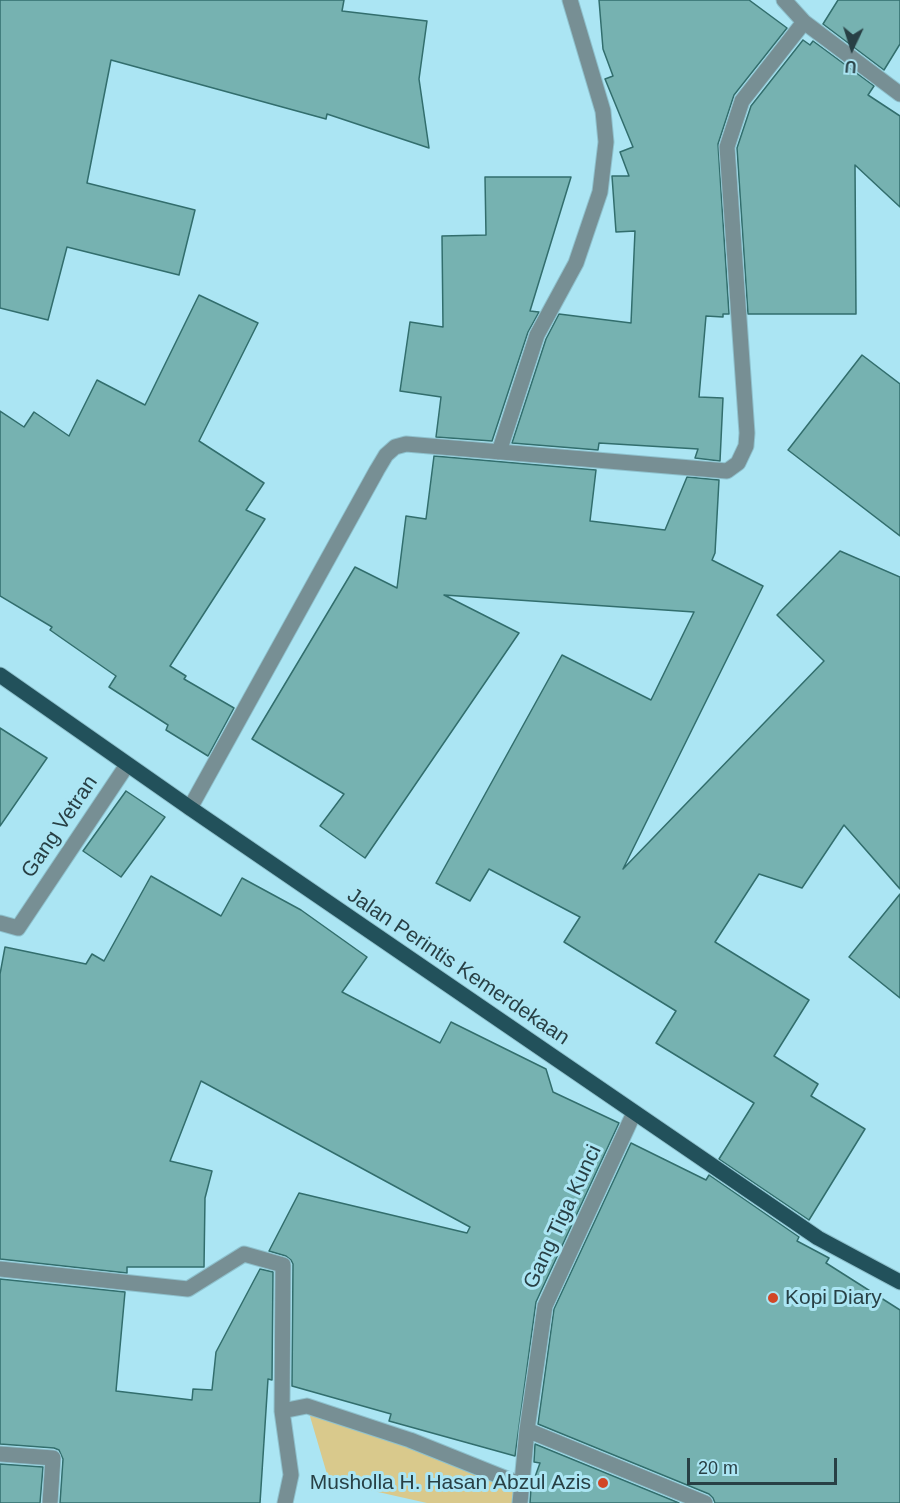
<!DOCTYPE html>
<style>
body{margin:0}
#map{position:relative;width:900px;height:1503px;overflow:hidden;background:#abe5f3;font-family:Helvetica,sans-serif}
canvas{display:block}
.north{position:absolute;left:822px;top:18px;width:60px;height:60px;-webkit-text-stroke:4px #abe5f3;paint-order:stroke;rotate:184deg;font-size:16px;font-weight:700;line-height:24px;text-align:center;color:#284045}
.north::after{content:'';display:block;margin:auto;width:21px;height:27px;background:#284045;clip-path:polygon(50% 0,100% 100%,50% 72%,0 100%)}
.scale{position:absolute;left:687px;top:1458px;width:150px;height:27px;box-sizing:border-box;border:3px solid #284045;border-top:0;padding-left:8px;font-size:18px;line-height:21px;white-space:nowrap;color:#284045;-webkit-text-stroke:4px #abe5f3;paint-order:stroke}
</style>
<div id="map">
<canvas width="900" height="1503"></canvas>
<div class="north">U</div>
<div class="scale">20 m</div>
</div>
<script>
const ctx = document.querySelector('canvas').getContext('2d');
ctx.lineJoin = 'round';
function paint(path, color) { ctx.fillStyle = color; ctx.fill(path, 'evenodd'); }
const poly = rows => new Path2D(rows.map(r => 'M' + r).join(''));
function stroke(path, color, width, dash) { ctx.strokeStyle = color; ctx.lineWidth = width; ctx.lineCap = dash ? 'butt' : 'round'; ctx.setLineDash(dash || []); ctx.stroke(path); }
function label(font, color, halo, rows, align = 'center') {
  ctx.font = font + ' Helvetica,sans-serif'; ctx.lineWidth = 6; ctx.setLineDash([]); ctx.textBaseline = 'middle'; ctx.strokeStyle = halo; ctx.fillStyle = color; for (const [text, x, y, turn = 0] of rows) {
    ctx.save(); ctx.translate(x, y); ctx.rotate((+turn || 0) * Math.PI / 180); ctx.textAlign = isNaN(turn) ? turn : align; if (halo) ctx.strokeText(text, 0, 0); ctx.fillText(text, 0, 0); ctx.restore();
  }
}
paint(poly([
 [307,1406,437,1451,515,1490,513,1503,427,1503,329,1481]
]), '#d9c98c');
const building = poly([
 [0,0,344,0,342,11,427,21,419,79,429,148,327,114,326,119,111,60,87,183,195,210,179,275,67,247,48,320,0,308,0,0],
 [599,0,749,0,787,28,734,95,718,144,729,314,723,314,723,317,706,316,699,397,723,398,720,461,695,458,698,449,599,443,598,450,512,443,546,339,559,314,631,323,635,231,616,232,612,176,629,176,620,152,633,147,605,79,613,76,603,49,599,0],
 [838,0,900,0,900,44,884,70,823,24,838,0],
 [803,40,810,45,813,41,874,86,868,95,900,116,900,207,855,165,856,314,748,314,737,148,751,106,803,40],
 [485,177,571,177,530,311,539,312,528,332,492,441,436,437,441,397,400,391,410,322,443,327,442,236,486,235,485,177],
 [199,295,258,323,199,441,264,483,246,510,265,519,170,666,186,676,184,679,234,708,208,756,166,730,168,725,109,687,116,676,50,630,52,627,0,596,0,411,24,427,34,412,69,436,97,380,145,405,199,295],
 [862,355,900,384,900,536,788,450,862,355],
 [434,456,596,470,590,521,665,530,687,477,719,480,715,553,712,560,763,586,623,869,824,661,777,615,840,551,900,577,900,889,844,825,802,888,759,874,715,942,809,1000,774,1056,818,1084,811,1096,865,1129,809,1220,719,1159,754,1103,656,1043,676,1011,564,942,580,917,489,869,470,901,436,883,562,655,651,700,694,612,444,595,519,633,365,858,320,826,344,794,252,739,355,567,397,588,406,516,426,519,434,456],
 [0,728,47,758,0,826,0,728],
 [126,791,165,817,121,877,83,851,126,791],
 [151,876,221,916,242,878,301,910,367,957,342,992,440,1043,451,1022,546,1069,553,1092,619,1123,536,1302,515,1456,389,1421,391,1414,292,1386,293,1264,291,1260,286,1256,269,1251,299,1193,467,1233,470,1227,201,1081,170,1161,212,1171,205,1198,204,1267,127,1267,127,1273,0,1259,0,974,5,947,86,964,92,954,104,961,151,876],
 [900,894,900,998,849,957,900,894],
 [631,1143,706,1180,709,1175,799,1237,797,1241,829,1258,826,1263,900,1310,900,1503,715,1503,713,1498,709,1494,538,1424,554,1309,631,1143],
 [260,1269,273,1272,272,1380,268,1379,260,1503,60,1503,63,1459,59,1450,54,1448,0,1444,0,1279,125,1292,116,1391,192,1400,193,1389,212,1390,216,1352,260,1269],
 [535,1444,679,1503,530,1503,531,1488,540,1463,534,1462,535,1444],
 [0,1464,43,1467,40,1503,0,1503,0,1464]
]);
paint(building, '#76b2b1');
stroke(building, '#326e6d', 1.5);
const minor = poly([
 [784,0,804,22,900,94],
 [499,452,537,335,576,263,600,192,606,142,603,111,570,0],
 [190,808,377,470,386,455,395,447,406,444,727,471,738,463,746,446,747,433,727,147,742,101,804,22],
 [0,923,18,928,127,765],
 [0,1269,188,1289,244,1254,283,1265,282,1411],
 [527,1430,705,1503],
 [0,1454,53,1458,50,1503],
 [285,1503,291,1475,282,1411,307,1406,410,1440,522,1485],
 [520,1503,527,1430,545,1306,634,1113]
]);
const major = poly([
 [0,675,190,808,818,1238,900,1282]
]);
stroke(minor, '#8ec1cd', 17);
stroke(major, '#8ec1cd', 17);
stroke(minor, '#778f94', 15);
stroke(major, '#22515b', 15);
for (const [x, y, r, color] of [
 [773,1298,6,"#d14727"],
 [603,1483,6,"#d14727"]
]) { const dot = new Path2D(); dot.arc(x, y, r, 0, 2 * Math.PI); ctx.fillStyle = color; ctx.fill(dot); stroke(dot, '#abe5f3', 2); }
label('21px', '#284045', '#abe5f3', [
 ["Gang Vetran",60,827,-56],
 ["Jalan Perintis Kemerdekaan",458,967,34],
 ["Gang Tiga Kunci",563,1217,-65]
]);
label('21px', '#284045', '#abe5f3', [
 ["Kopi Diary",785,1298],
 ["Musholla H. Hasan Abzul Azis",591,1483,"right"]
], 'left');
</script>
